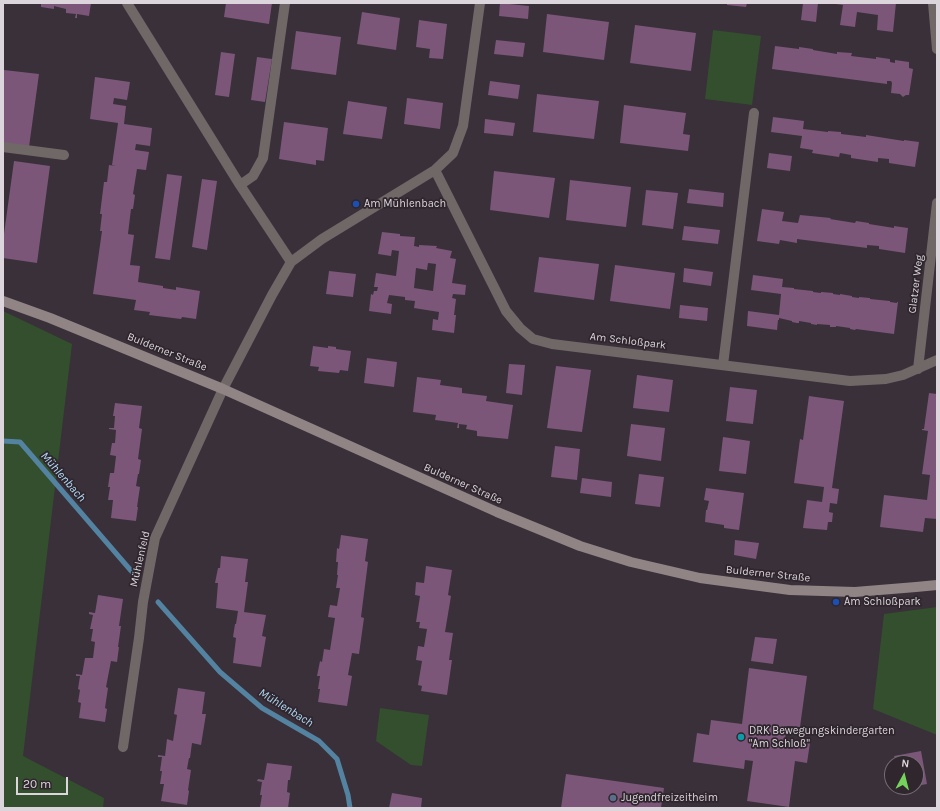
<!DOCTYPE html>
<meta charset="utf-8">
<style>
body{margin:0}
#map{position:relative;width:940px;height:811px;overflow:hidden;background:#393039;font-family:Karla,sans-serif}
canvas{display:block}
.frame{position:absolute;inset:0;border:4px solid #dcd6dc;pointer-events:none}
.north{position:absolute;left:884px;top:755px;width:40px;height:40px;box-sizing:border-box;background:#2f262e;border:1px solid #746c74;border-radius:50%;rotate:7deg;font-size:11px;font-weight:700;line-height:16px;text-align:center;color:#dcd6dc}
.north::after{content:'';display:block;margin:auto;width:14px;height:18px;background:#75d25b;clip-path:polygon(50% 0,100% 100%,50% 72%,0 100%)}
.scale{position:absolute;left:16px;top:777px;width:52px;height:18px;box-sizing:border-box;border:2px solid #dcd6dc;border-top:0;padding-left:5px;font-size:12px;line-height:14px;white-space:nowrap;color:#dcd6dc;-webkit-text-stroke:3px #2f262e;paint-order:stroke}
</style>
<div id="map">
<canvas width="940" height="811"></canvas>
<div class="frame"></div>
<div class="north">N</div>
<div class="scale">20 m</div>
</div>
<script>
const ctx = document.querySelector('canvas').getContext('2d');
ctx.lineJoin = 'round';
function paint(path, color) { ctx.fillStyle = color; ctx.fill(path, 'evenodd'); }
const poly = rows => new Path2D(rows.map(r => 'M' + r).join(''));
function stroke(path, color, width, dash) { ctx.strokeStyle = color; ctx.lineWidth = width; ctx.lineCap = dash ? 'butt' : 'round'; ctx.setLineDash(dash || []); ctx.stroke(path); }
function label(font, color, halo, rows, align = 'center') {
  ctx.font = font + ' Karla,sans-serif'; ctx.lineWidth = 3.5; ctx.setLineDash([]); ctx.textBaseline = 'middle'; ctx.strokeStyle = halo; ctx.fillStyle = color; for (const [text, x, y, turn = 0] of rows) {
    ctx.save(); ctx.translate(x, y); ctx.rotate((+turn || 0) * Math.PI / 180); ctx.textAlign = isNaN(turn) ? turn : align; if (halo) ctx.strokeText(text, 0, 0); ctx.fillText(text, 0, 0); ctx.restore();
  }
}
paint(poly([
 [713,30,761,36,752,105,705,99],
 [3,311,72,344,23,756,104,798,103,808,3,808],
 [937,607,937,735,873,709,884,614],
 [380,708,429,715,422,766,411,765,376,741]
]), '#334f2d');
stroke(poly([
 [3,441,20,442,133,573],
 [158,602,220,672,262,708,319,741,337,759,348,795,350,808]
]), '#5483a2', 5);
paint(poly([
 [41,3,91,3,89,16,77,14,77,18,75,18,76,14,66,13,66,9,54,6,54,9,41,7],
 [226,3,272,3,269,24,224,17],
 [500,3,529,6,528,19,499,16],
 [727,3,747,3,746,7,727,5],
 [803,3,818,3,816,22,801,20],
 [836,3,896,3,893,32,877,30,878,15,857,12,855,27,840,25,843,5,836,4],
 [362,12,400,18,396,50,357,44],
 [547,14,609,22,604,60,543,52],
 [419,20,447,24,443,59,429,58,430,49,416,47],
 [635,25,696,33,691,71,630,63],
 [296,31,341,37,336,75,291,69],
 [496,40,525,43,523,57,494,54],
 [775,46,799,49,799,47,813,49,813,50,837,54,837,52,852,53,851,56,876,59,876,57,890,59,890,62,895,63,895,60,909,62,909,68,913,69,909,95,906,95,903,97,900,94,891,93,892,83,891,81,887,81,887,84,772,69],
 [221,52,235,54,229,97,215,95],
 [257,57,272,59,265,102,251,100],
 [4,70,39,74,29,147,3,144],
 [95,77,130,82,127,100,114,98,113,104,126,106,124,124,152,128,150,146,136,144,135,150,149,152,146,170,137,169,133,194,135,195,133,209,131,209,128,234,134,235,130,265,140,266,138,282,163,286,163,288,176,290,176,287,200,291,196,319,182,317,181,319,149,315,150,312,134,310,136,300,93,294,102,231,100,231,102,214,100,214,104,182,107,182,109,165,116,166,112,165,118,123,90,119],
 [490,81,520,85,518,99,488,95],
 [537,94,599,101,594,139,533,132],
 [407,98,443,103,440,129,404,124],
 [348,101,387,107,382,139,343,134],
 [624,105,686,113,683,134,690,135,688,151,620,143],
 [773,117,804,121,803,129,828,132,828,131,841,132,841,134,866,137,866,135,904,141,904,140,919,142,915,167,889,163,889,159,878,158,878,162,851,158,851,155,840,153,839,157,812,153,813,150,800,148,802,136,771,132],
 [485,119,515,123,513,136,484,133],
 [284,122,328,128,324,161,316,160,316,165,279,159],
 [769,153,792,156,790,171,767,168],
 [14,161,50,166,37,263,3,258,3,241],
 [494,171,555,178,549,218,490,210],
 [167,174,182,176,170,260,155,258],
 [202,179,217,181,207,250,192,247],
 [570,180,631,187,626,227,566,220],
 [689,189,724,193,723,207,687,203],
 [646,190,678,193,673,229,642,225],
 [762,209,784,212,782,221,798,223,800,215,831,218,830,219,855,223,856,221,869,223,869,224,894,228,894,226,908,228,905,253,879,249,879,246,867,245,867,248,797,239,797,243,780,240,779,244,757,241],
 [684,226,720,230,718,244,682,240],
 [382,232,400,234,400,236,415,237,414,246,419,247,419,245,437,246,436,248,452,251,450,258,456,259,452,283,466,285,465,295,453,294,452,298,456,299,454,315,456,315,454,333,432,330,433,319,438,320,439,312,414,308,415,301,405,300,405,297,389,295,387,303,392,304,391,314,369,311,371,294,373,295,374,291,377,291,378,287,374,287,376,273,396,276,399,251,392,250,391,256,378,254],
 [428,263,436,264,433,291,414,288,416,268,427,270],
 [539,257,599,264,594,300,534,292],
 [615,265,675,273,670,309,610,301],
 [684,268,713,272,711,286,683,282],
 [329,271,356,274,353,297,326,294],
 [753,275,783,279,782,287,794,288,794,289,813,291,813,292,821,293,821,292,833,293,833,294,840,295,840,294,852,296,852,297,859,298,859,297,870,298,870,299,890,301,890,302,897,303,897,302,898,302,894,334,856,329,855,330,850,329,850,328,836,326,836,327,830,327,830,325,817,324,817,325,811,324,811,323,799,321,799,323,797,323,792,322,792,321,779,318,779,320,778,320,777,330,747,326,748,311,779,315,781,294,751,290],
 [680,305,708,308,707,321,679,318],
 [313,346,328,348,328,346,336,347,336,349,351,351,348,371,340,370,339,373,318,371,319,367,310,366],
 [367,358,397,362,394,387,364,383],
 [509,364,525,365,522,395,506,393],
 [556,366,591,370,582,432,547,428],
 [637,375,673,380,669,412,633,408],
 [417,377,441,380,440,385,462,388,462,393,487,396,486,401,513,405,508,439,477,436,477,431,466,429,467,425,459,424,459,428,457,428,458,423,435,420,436,415,413,412],
 [730,387,757,390,753,424,726,421],
 [929,393,937,394,937,519,925,518,923,532,880,527,884,495,927,500,930,475,922,474,928,431,922,430,922,429,924,429],
 [809,396,844,401,832,488,839,489,837,504,830,503,829,512,833,513,832,522,828,522,827,530,803,528,807,500,822,502,824,487,794,483,800,439,803,440],
 [115,403,142,406,139,428,142,429,138,459,141,460,139,474,138,474,136,486,140,487,137,507,138,507,136,521,111,518,113,500,108,500,110,487,108,487,110,473,114,473,116,456,110,455,112,443,115,443,116,430,109,429,109,428,114,428,115,416,113,416],
 [631,424,665,428,661,461,627,456],
 [723,437,750,441,746,474,719,471],
 [555,446,580,449,577,480,551,477],
 [639,474,664,477,660,507,635,504],
 [582,478,612,482,611,497,580,493],
 [706,488,744,493,739,530,724,528,724,525,705,522,706,510,707,510,709,501,704,500],
 [341,535,368,539,365,561,368,562,361,617,364,618,359,654,352,653,348,675,352,676,347,706,318,702,320,689,318,689,320,676,317,676,320,661,322,662,324,649,330,650,335,618,328,617,330,605,337,606,340,588,336,588,338,575,337,575,338,562,336,562,337,548,339,549],
 [735,540,759,543,756,559,734,555],
 [221,556,248,559,245,582,248,582,244,612,266,615,262,636,266,637,261,667,233,663,236,638,233,637,235,624,236,624,238,611,216,608,218,583,215,583,218,568,220,568],
 [426,566,452,570,448,595,451,596,445,632,453,633,449,660,452,660,447,695,421,691,422,686,418,685,422,661,416,660,418,646,424,647,427,629,419,628,420,622,416,622,420,596,415,595,416,582,424,583],
 [98,595,123,599,119,626,121,626,118,647,119,647,117,662,111,661,106,687,108,688,105,708,107,709,105,722,79,718,81,703,78,702,80,690,78,689,80,676,76,676,76,674,82,675,85,658,93,658,95,642,91,641,93,629,90,629,93,615,89,614,89,612,95,613],
 [755,637,777,639,773,664,751,661],
 [749,668,807,676,800,727,787,726,785,739,810,743,807,763,795,761,789,807,747,801,753,761,745,760,744,769,693,762,697,733,709,735,711,720,742,724],
 [178,688,205,692,202,714,206,714,201,745,192,743,190,758,189,758,187,769,191,770,188,790,189,791,187,805,161,801,164,784,160,784,162,771,160,771,162,757,158,757,158,755,165,756,167,739,173,741,177,715,174,714],
 [921,751,927,784,916,786,916,763,896,763,894,756],
 [267,763,292,766,290,780,288,780,287,792,290,793,288,808,263,808,260,807,262,795,260,795,262,782,257,781,258,779,264,780],
 [566,774,664,788,661,808,561,808],
 [392,793,422,798,421,808,389,808]
]), '#7b5679');
stroke(poly([
 [127,3,240,185,291,262],
 [933,3,937,49],
 [3,147,64,155],
 [435,170,506,311,520,328,533,339,552,344,850,381,886,379,903,375,937,360],
 [240,185,253,176,263,158,285,3],
 [723,365,754,113],
 [918,369,937,203],
 [123,747,139,638,143,602,155,538,223,389,272,295,291,262,322,239,435,170,453,153,463,126,480,3]
]), '#6f6867', 10);
stroke(poly([
 [3,301,50,318,223,389,497,512,580,546,631,562,700,578,790,590,855,592,916,587,937,585]
]), '#908584', 10);
for (const [x, y, r, color] of [
 [356,204,4,"#1a4fb4"],
 [836,602,4,"#1a4fb4"],
 [741,737,4,"#0f9aa8"],
 [613,798,4,"#5c6f8a"]
]) { const dot = new Path2D(); dot.arc(x, y, r, 0, 2 * Math.PI); ctx.fillStyle = color; ctx.fill(dot); stroke(dot, '#2f262e', 1.5); }
label('11px', '#dcd6dc', '#2f262e', [
 ["Am Mühlenbach",364,204],
 ["Am Schloßpark",844,602],
 ["DRK Bewegungskindergarten",749,731],
 ["\"Am Schloß\"",749,744],
 ["Jugendfreizeitheim",621,798]
], 'left');
label('11px', '#dcd6dc', '#2f262e', [
 ["Glatzer Weg",916,284,-83],
 ["Am Schloßpark",628,341,7],
 ["Bulderner Straße",167,352,22],
 ["Bulderner Straße",463,484,24],
 ["Mühlenfeld",140,559,-77],
 ["Bulderner Straße",768,574,6]
]);
label('italic 12px', '#afd9f6', '#2f262e', [
 ["Mühlenbach",63,477,49],
 ["Mühlenbach",286,708,32]
]);
</script>
